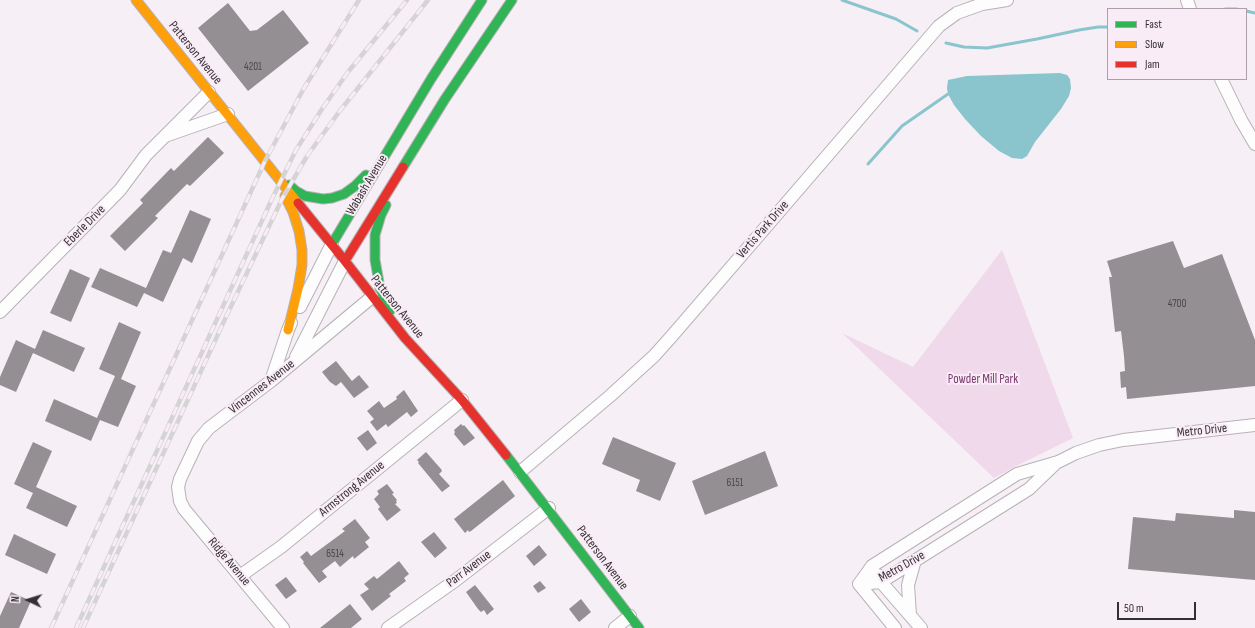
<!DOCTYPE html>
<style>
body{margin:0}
#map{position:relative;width:1255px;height:628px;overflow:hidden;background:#f6eff5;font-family:"Sofia Sans Condensed",sans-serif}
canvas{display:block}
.legend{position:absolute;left:1107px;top:8px;width:140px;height:72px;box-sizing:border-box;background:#f9ecf6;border:1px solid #aba1a8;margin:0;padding:5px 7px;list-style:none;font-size:12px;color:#353034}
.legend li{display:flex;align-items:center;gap:8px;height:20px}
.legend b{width:20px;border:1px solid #aba1a8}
.north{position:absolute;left:8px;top:580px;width:40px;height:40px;-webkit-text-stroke:3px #f9ecf6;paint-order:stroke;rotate:274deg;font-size:11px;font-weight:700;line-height:16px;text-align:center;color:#353034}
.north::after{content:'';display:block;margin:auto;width:14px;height:18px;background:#353034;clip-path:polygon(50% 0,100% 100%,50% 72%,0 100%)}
.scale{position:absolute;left:1117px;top:602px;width:79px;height:18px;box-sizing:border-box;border:2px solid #353034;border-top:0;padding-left:5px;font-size:12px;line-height:14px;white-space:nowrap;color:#353034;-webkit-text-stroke:3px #f9ecf6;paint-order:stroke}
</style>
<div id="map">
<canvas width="1255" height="628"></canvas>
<ul class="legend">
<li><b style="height:5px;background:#30b455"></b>Fast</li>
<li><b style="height:5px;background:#ff9f0a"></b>Slow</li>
<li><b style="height:5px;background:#e5322d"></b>Jam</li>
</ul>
<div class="north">N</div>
<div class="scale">50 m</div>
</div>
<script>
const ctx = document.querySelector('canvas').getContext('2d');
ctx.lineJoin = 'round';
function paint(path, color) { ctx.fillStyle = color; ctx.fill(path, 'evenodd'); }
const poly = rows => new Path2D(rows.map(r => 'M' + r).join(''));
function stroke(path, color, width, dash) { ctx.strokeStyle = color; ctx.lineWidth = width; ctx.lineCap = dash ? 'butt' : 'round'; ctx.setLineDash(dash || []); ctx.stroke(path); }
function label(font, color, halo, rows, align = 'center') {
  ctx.font = font + ' "Sofia Sans Condensed",sans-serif'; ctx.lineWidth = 4; ctx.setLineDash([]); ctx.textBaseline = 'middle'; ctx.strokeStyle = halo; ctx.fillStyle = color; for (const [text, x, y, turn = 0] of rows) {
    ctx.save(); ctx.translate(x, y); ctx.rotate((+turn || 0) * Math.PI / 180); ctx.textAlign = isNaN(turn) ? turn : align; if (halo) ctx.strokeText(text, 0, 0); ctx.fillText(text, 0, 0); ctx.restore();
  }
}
paint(poly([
 [1002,250,1073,438,1014,467,994,478,842,333,913,367]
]), '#efd9ea');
paint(poly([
 [1060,73,1067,75,1070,79,1071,88,1069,96,1061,109,1035,142,1027,156,1022,159,1012,158,999,151,981,136,965,119,954,105,948,94,947,88,948,80,967,76]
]), '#8ac4cd');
stroke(poly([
 [842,0,896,19,917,31],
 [1225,9,1237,9],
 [1246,11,1255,13],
 [946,43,964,47,987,48,1037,39,1079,30,1098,27,1108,27],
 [868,164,902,126,948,94]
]), '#8ac4cd', 3);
paint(poly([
 [228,3,250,31,257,30,283,10,309,43,248,91,198,28],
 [208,137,224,153,190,186,187,184,155,216,158,218,125,251,110,236,143,203,140,200,171,168,174,171],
 [190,210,211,219,192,263,183,258,163,302,144,293,137,307,91,287,100,268,146,288,163,250,171,253],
 [1173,241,1184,268,1222,254,1255,340,1255,386,1127,399,1126,387,1121,388,1120,372,1125,371,1124,356,1121,331,1115,332,1109,277,1112,277,1107,261],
 [70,269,90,278,71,322,50,313],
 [119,322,141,332,121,379,136,386,118,427,100,420,91,441,45,421,54,399,97,418,115,376,99,369],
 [43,330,85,348,74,372,33,353,16,392,0,385,0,377,16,340,35,349],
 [336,361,352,381,359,375,369,387,354,398,341,382,336,386,330,382,322,372],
 [404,390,418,411,411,417,407,412,388,427,386,424,377,431,370,422,374,419,367,411,379,401,384,408,397,399,396,397],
 [461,424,463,426,464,425,475,438,464,446,454,434,455,432,454,430],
 [368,430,377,443,367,451,357,438],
 [613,437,676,463,660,501,636,491,640,480,602,464],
 [33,442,52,451,36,487,77,506,67,527,26,508,33,493,14,484],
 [765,451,778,486,705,515,692,481],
 [426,452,441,469,442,471,439,474,450,486,442,492,418,463,419,462,417,460],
 [503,480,515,496,514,497,471,531,469,532,468,530,465,533,454,519],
 [387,484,394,493,392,494,397,500,396,501,397,503,395,504,401,510,387,521,378,509,380,507,374,499,379,494,377,491],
 [1234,510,1255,512,1255,580,1128,569,1133,517,1175,521,1176,513,1234,518],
 [355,519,370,538,365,542,369,547,354,559,353,556,340,567,335,561,322,571,327,577,319,583,303,563,304,562,300,557,307,551,311,556,345,531,342,529],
 [434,532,447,548,435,558,421,542],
 [14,534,56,554,47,574,5,555],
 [539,545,547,555,534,566,526,556],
 [399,561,409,574,404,578,406,581,389,594,391,596,372,611,360,595,369,589,364,584,374,576,377,579],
 [286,577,297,591,286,599,275,585],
 [540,581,546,588,538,593,533,586],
 [475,585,494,609,487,615,484,610,481,612,478,609,466,592],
 [11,592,31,601,19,628,0,628,0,616],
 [581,599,591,612,579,622,569,609],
 [350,604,362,619,351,628,320,628]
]), '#948f93');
const street = poly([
 [1187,0,1190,9],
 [1221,79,1241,120,1255,144],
 [168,135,228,114],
 [300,307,332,244],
 [0,312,120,190,146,155,209,92],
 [296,357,345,261],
 [271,381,288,330,291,323],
 [520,472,610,396,654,356,671,337,939,26,957,13,982,4,1007,0],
 [878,575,881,582,921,628],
 [240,576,281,547,462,400],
 [859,584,872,566,1017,474,1058,462,1076,453,1099,445,1123,440,1255,425],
 [859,584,881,582,1029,489,1055,464],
 [859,584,895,628],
 [910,615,908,585,915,560],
 [283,628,184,509,180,501,178,487,180,479,198,441,209,428,271,381,372,297],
 [388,628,456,580,549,508],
 [615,628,630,616]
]);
const fast = poly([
 [403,167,445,99,512,0],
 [289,185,296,191,305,196,323,199,332,198,344,194,355,186,366,175],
 [386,205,381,215,375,235,375,260,380,288,390,311],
 [332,244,431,79,482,0],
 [506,455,639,628]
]);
const slow = poly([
 [136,0,298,203],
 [285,196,293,212,299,231,302,250,302,265,298,289,288,330]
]);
const jam = poly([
 [298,203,345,261,403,167],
 [345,261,405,338,462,400,506,455]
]);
stroke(street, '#b7b2b6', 14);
stroke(fast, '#b7b2b6', 11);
stroke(slow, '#b7b2b6', 11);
stroke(jam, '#b7b2b6', 11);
stroke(street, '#fefdfe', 12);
stroke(fast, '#30b455', 9);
stroke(slow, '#ff9f0a', 9);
stroke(jam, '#e5322d', 9);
const rail = poly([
 [51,628,265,161,304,88,359,0],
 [76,628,271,201,296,150,322,109,348,72,407,0],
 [83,628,225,319,282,199,307,156,339,112,428,0]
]);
stroke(rail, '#d6d3d5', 4.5);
stroke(rail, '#f9ecf6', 3, [9]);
label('11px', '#4d484c', null, [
 ["4201",253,67],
 ["4700",1177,304],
 ["6151",735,483],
 ["6514",335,554]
]);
label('13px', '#353034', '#f9ecf6', [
 ["Patterson Avenue",195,53,51],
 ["Wabash Avenue",367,185,-59],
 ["Eberle Drive",85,226,-45],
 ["Vertis Park Drive",763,230,-49],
 ["Patterson Avenue",397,307,51],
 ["Vincennes Avenue",262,387,-38],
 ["Metro Drive",1202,431,-6],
 ["Armstrong Avenue",352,489,-39],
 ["Patterson Avenue",602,558,53],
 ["Ridge Avenue",229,562,50],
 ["Metro Drive",902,567,-29],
 ["Parr Avenue",469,569,-37]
]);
label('13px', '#7a396e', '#f9ecf6', [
 ["Powder Mill Park",983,380]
]);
</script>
